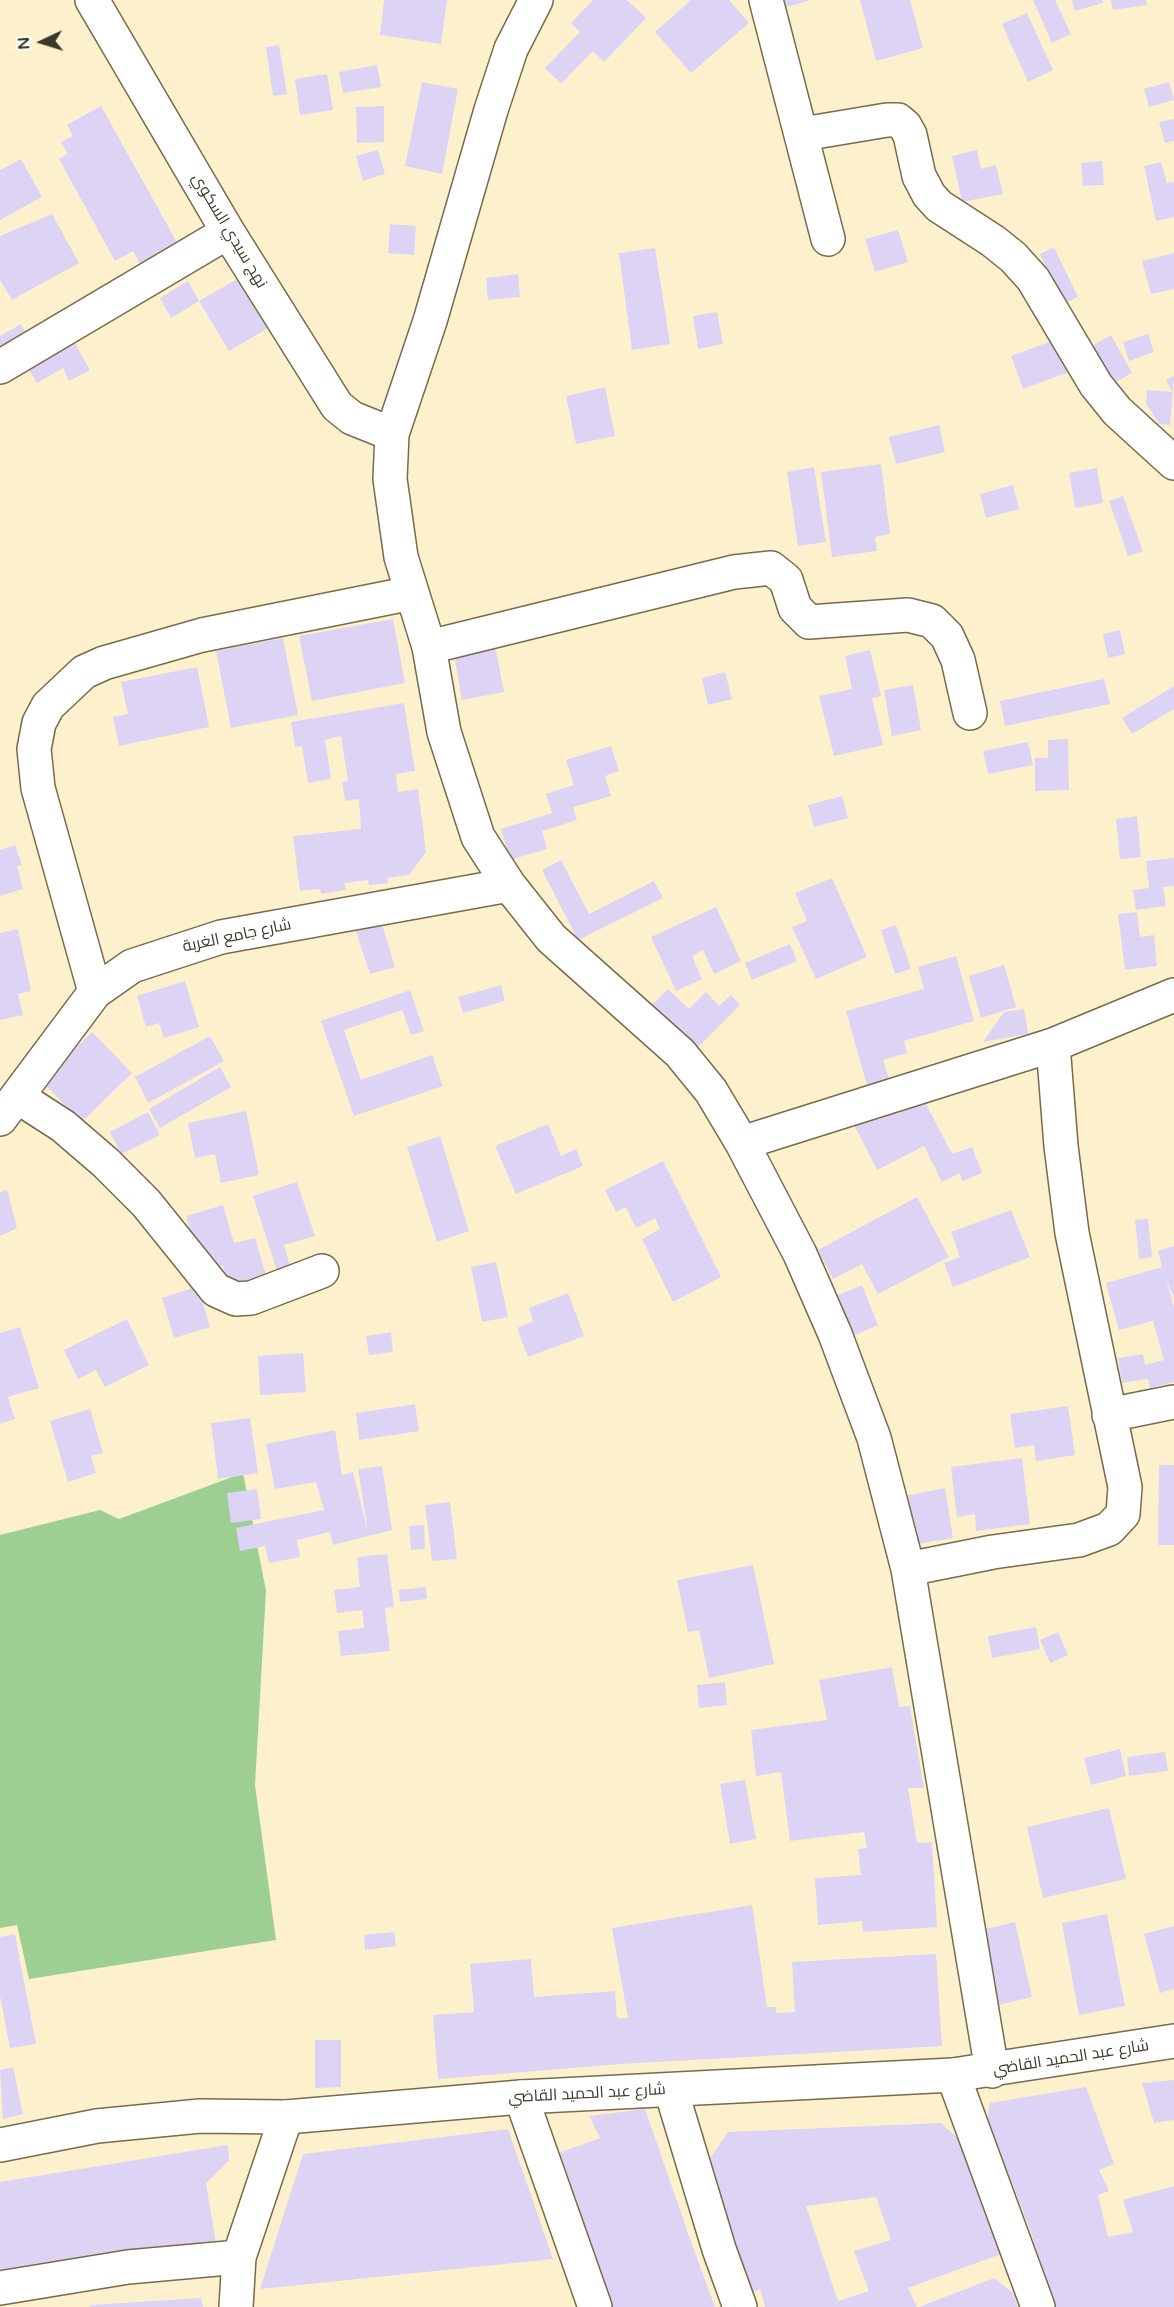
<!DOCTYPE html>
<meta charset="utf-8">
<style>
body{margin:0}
#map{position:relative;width:1174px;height:2307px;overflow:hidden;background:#fdf1cd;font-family:"Varela Round",sans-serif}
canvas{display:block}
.north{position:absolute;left:12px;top:12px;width:60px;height:60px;-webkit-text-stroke:4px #fff;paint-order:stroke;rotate:266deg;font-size:16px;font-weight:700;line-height:24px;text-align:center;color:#3c3729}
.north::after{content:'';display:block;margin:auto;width:21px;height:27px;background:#3c3729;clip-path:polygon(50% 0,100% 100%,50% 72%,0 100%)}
</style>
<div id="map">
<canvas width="1174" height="2307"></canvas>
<div class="north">N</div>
</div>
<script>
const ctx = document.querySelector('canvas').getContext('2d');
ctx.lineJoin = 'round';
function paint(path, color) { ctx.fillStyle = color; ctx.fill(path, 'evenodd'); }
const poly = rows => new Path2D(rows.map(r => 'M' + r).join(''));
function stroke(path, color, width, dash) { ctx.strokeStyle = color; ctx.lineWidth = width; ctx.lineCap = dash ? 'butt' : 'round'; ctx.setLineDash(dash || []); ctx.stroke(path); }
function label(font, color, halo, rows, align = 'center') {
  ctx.font = font + ' "Varela Round",Cairo,sans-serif'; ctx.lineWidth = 5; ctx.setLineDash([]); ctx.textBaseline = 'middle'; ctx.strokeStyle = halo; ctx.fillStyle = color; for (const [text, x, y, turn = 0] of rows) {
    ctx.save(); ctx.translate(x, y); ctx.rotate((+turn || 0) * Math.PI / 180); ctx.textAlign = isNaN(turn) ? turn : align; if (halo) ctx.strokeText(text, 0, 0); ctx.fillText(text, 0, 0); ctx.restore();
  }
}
paint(poly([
 [243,1473,266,1591,255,1785,276,1940,29,1979,17,1925,0,1928,0,1535,100,1510,119,1519]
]), '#9dcf93');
paint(poly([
 [384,0,447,0,441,44,380,35],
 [593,0,627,0,646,18,604,62,593,51,561,84,545,68,580,32,571,23],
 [691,0,729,0,749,23,691,73,655,32],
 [771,0,808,0,809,1,774,10],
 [860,0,910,0,923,48,876,61],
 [1033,0,1055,0,1071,34,1052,43],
 [1072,0,1102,0,1103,3,1075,11],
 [1111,0,1146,0,1147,5,1113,10],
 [1027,13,1053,70,1028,82,1002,24],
 [279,45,287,94,273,96,266,47],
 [377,65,381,87,343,93,339,72],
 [327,74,333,110,300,115,295,79],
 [422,82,458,89,442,174,405,166],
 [1169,82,1174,100,1149,107,1144,89],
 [101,106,179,246,142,267,133,251,115,261,59,159,68,154,61,142,73,136,67,125],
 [384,106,384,142,357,143,356,107],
 [1174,119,1174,141,1165,143,1159,122],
 [378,150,385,174,363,181,356,156],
 [977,150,981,169,996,165,1003,194,962,202,952,156],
 [21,159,42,197,0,220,0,170],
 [1102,161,1104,185,1083,186,1081,163],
 [1161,162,1167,183,1174,182,1174,217,1156,221,1144,166],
 [52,214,79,263,12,300,0,280,0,236],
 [390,224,416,226,414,255,388,253],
 [898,230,908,262,875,272,865,239],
 [1054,247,1078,297,1063,304,1040,254],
 [655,248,670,344,632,350,619,253],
 [1174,253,1174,289,1151,294,1142,261],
 [518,274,520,297,488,300,486,278],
 [241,277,270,327,229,351,199,301],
 [188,281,199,301,171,318,160,298],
 [717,312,723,344,698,349,693,316],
 [21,324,31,342,0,359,0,336],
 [1148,334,1154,352,1129,361,1123,342],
 [1111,335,1132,373,1104,389,1084,351],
 [1057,339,1069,372,1023,389,1011,356],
 [74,342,90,370,69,381,63,368,37,383,28,368],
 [1174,376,1170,425,1159,424,1146,403,1147,390,1172,392,1166,380],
 [605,387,615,436,576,444,566,396],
 [939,425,945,452,896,464,889,437],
 [881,464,890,534,875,537,877,551,832,557,821,472],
 [814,467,826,542,798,546,787,472],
 [1097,468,1103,503,1075,508,1069,473],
 [1013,485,1019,509,986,518,980,494],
 [1123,496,1143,551,1128,556,1109,501],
 [393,619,405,683,312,701,299,636],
 [1120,630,1125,654,1108,658,1103,634],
 [283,638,298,715,231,728,216,651],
 [494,641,504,692,462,700,453,650],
 [870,650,881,696,872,698,883,745,834,756,819,696,852,689,845,656],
 [197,667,209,727,119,746,113,717,128,714,121,682],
 [725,672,732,699,708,705,702,678],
 [1104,679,1110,704,1005,726,1000,701],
 [913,685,921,730,892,736,884,690],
 [1174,686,1174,709,1132,734,1122,718],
 [404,703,415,771,396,774,398,792,418,789,426,852,409,875,387,878,388,883,369,885,368,880,344,883,346,890,321,894,320,889,300,891,293,836,361,829,359,799,345,801,342,782,348,781,341,736,325,740,331,779,308,783,302,746,295,747,291,722],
 [1068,739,1069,790,1035,791,1035,758,1048,758,1048,740],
 [1028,742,1033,765,988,774,983,751],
 [611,746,619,771,605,776,611,796,573,807,577,820,542,831,547,849,510,860,501,829,552,813,546,794,574,785,566,760],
 [842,796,848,818,814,827,808,805],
 [1137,816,1141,857,1120,859,1116,819],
 [15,845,22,865,17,866,23,889,0,896,0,850],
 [1174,858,1174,886,1163,887,1166,906,1136,910,1133,890,1149,888,1146,861],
 [561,860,589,914,654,881,663,898,578,940,542,870],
 [832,878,867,957,816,979,792,927,807,921,795,893],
 [716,907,741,961,714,974,703,950,692,956,702,979,676,991,651,937],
 [1137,912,1140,937,1154,935,1157,966,1125,970,1118,914],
 [381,921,395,967,370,974,355,929],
 [896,925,911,969,895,974,881,930],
 [18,929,31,991,18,994,23,1015,0,1020,0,933],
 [790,944,797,961,752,980,745,963],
 [956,956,974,1021,904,1041,907,1053,883,1060,890,1082,868,1089,846,1011,924,989,918,967],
 [1004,965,1016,1007,981,1018,969,976],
 [185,981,199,1027,164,1038,159,1023,146,1027,137,996],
 [501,985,505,1001,463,1013,458,997],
 [668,989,689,1009,706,992,719,1006,731,995,740,1005,687,1058,643,1014],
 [410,990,424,1031,411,1035,402,1010,344,1030,361,1080,432,1055,443,1086,354,1116,321,1021],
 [1024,1009,1028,1034,983,1042,1004,1012],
 [92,1032,132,1073,82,1122,42,1082],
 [210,1036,224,1061,148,1103,135,1077],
 [220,1067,231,1087,160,1128,149,1109],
 [924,1100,952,1154,972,1147,982,1173,962,1181,960,1173,942,1182,924,1146,877,1170,852,1121,890,1101,897,1114],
 [246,1111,259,1175,221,1183,215,1154,195,1158,188,1123],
 [148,1112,160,1135,121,1154,110,1132],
 [548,1124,561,1156,576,1149,583,1166,516,1194,495,1146],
 [440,1136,469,1231,437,1242,407,1147],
 [663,1161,721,1277,673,1302,642,1239,660,1229,655,1218,636,1228,626,1207,616,1212,605,1190],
 [297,1182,315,1236,284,1245,290,1266,277,1271,253,1196],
 [7,1189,17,1228,0,1236,0,1193],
 [917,1197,949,1257,878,1294,862,1264,833,1279,818,1250],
 [223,1205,234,1243,255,1238,266,1275,228,1285,223,1265,201,1271,186,1216],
 [1011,1210,1030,1257,953,1287,944,1263,960,1257,951,1232],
 [1148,1219,1152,1257,1139,1259,1135,1220],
 [1174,1246,1174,1298,1166,1279,1174,1308,1174,1382,1150,1388,1148,1379,1122,1383,1118,1358,1143,1354,1145,1365,1164,1360,1153,1321,1119,1330,1106,1283,1162,1267,1158,1251],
 [496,1262,508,1317,482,1322,471,1267],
 [862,1285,878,1325,848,1338,831,1298],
 [198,1286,210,1327,174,1338,162,1298],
 [568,1293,584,1336,528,1357,517,1328,533,1321,529,1308],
 [127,1319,149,1365,105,1387,96,1370,78,1379,64,1350],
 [20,1327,39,1388,8,1397,15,1419,0,1424,0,1333],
 [391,1332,393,1352,369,1355,366,1336],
 [303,1353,306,1392,260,1395,258,1356],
 [415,1404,419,1431,359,1440,356,1413],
 [1068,1406,1075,1455,1036,1461,1034,1445,1015,1448,1010,1414],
 [90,1409,103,1453,91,1456,96,1473,68,1482,50,1421],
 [250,1418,258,1473,218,1479,211,1423],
 [335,1430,342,1475,353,1472,368,1532,358,1469,382,1466,392,1530,333,1545,330,1532,297,1540,300,1557,269,1563,265,1546,240,1551,236,1528,324,1510,316,1482,275,1489,266,1444],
 [1022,1458,1030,1524,976,1531,975,1514,957,1517,951,1467],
 [1159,1465,1174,1465,1174,1545,1158,1545],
 [945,1488,953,1538,912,1545,904,1496],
 [257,1489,261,1519,231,1523,227,1493],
 [450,1502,457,1559,432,1561,425,1505],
 [424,1525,425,1549,411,1550,409,1526],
 [387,1554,394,1607,385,1608,390,1651,341,1656,338,1631,364,1628,362,1610,337,1613,334,1590,360,1587,357,1557],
 [753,1565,774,1664,709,1678,699,1630,688,1632,677,1580],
 [426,1587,427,1599,400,1602,399,1590],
 [1036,1627,1040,1649,992,1658,988,1636],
 [1058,1632,1068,1655,1050,1663,1040,1640],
 [892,1667,899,1707,910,1706,924,1788,908,1788,917,1843,932,1842,937,1927,863,1932,862,1921,818,1925,815,1878,861,1875,858,1849,867,1848,864,1832,790,1841,781,1772,756,1776,751,1730,827,1720,819,1680],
 [725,1682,727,1705,699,1708,697,1685],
 [1120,1749,1126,1776,1091,1785,1084,1758],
 [1165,1752,1168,1771,1129,1776,1127,1757],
 [745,1780,756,1839,730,1844,720,1784],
 [1109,1808,1126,1879,1043,1898,1027,1827],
 [752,1905,767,2007,776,2007,776,2013,795,2012,792,1962,936,1954,942,2046,621,2064,438,2079,433,2015,474,2012,470,1964,531,1959,534,1997,615,1991,617,2018,628,2018,612,1928],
 [1107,1914,1125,2006,1079,2015,1062,1923],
 [1015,1922,1032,1997,986,2008,969,1933],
 [1174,1926,1174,1989,1160,1993,1144,1934],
 [394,1932,396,1946,365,1950,364,1935],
 [15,1934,36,2044,10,2048,0,1996,0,1937],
 [315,2040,341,2040,341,2087,315,2088],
 [13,2067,23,2114,3,2119,0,2070],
 [1174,2080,1174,2120,1154,2123,1142,2083],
 [1086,2087,1114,2164,1099,2170,1109,2191,1098,2195,1108,2237,1133,2232,1123,2200,1174,2186,1174,2307,1055,2307,1028,2224,987,2119,990,2103],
 [645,2109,690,2239,715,2307,611,2307,556,2154,600,2138,589,2116],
 [941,2123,966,2146,1001,2254,908,2288,917,2307,765,2307,760,2289,749,2294,707,2163,728,2132],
 [876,2197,891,2240,854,2251,869,2291,838,2301,806,2206],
 [508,2129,553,2259,260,2289,303,2154],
 [228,2145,229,2160,206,2183,216,2243,0,2275,0,2182],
 [994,2278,1013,2293,1018,2307,919,2307],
 [201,2298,203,2307,90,2307,90,2305]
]), '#ddd4f5');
const street = poly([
 [92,0,228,232,337,406,352,418,392,434],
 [536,0,511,49,491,110,430,321,392,434,390,479,401,557,429,647,444,732,478,837,509,885,551,938,680,1053,711,1091,742,1143,800,1254,835,1334,874,1438,908,1569,992,2071],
 [766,0,828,239],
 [803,134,887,120,898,120,905,126,910,135,919,176,929,195,939,206,993,241,1013,257,1033,279,1096,385,1117,411,1174,463],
 [0,367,228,232],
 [429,647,734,572,771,568,786,580,795,608,809,622,908,615,932,621,947,636,958,660,970,713],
 [95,992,38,788,34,749,39,723,48,706,84,672,104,663,202,635,412,593],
 [18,1097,63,1126,106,1163,146,1203,216,1290,236,1299,251,1298,322,1271],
 [0,1119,95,992,132,966,221,937,509,885],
 [742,1143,1053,1045],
 [1109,1415,1174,1402],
 [908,1569,993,1552,1079,1540,1109,1529,1123,1514,1125,1487,1072,1233,1061,1146,1053,1045,1174,995],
 [953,2075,1038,2307],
 [671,2090,719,2249,740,2307],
 [521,2097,595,2307],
 [0,2288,128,2267,239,2257],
 [236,2307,239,2257,286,2117]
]);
const secondary = poly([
 [0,2145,97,2126,200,2116,286,2117,521,2097,953,2075,1174,2041]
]);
stroke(street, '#766b4b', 36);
stroke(secondary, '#766b4b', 36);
stroke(street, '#fff', 33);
stroke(secondary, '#fff', 33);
label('16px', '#3c3729', '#fff', [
 ["نهج سيدي السكوي",229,231,59],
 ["شارع جامع الغربة",237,936,-12],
 ["شارع عبد الحميد القاضي",1071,2058,-9],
 ["شارع عبد الحميد القاضي",587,2094,-3]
]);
</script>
